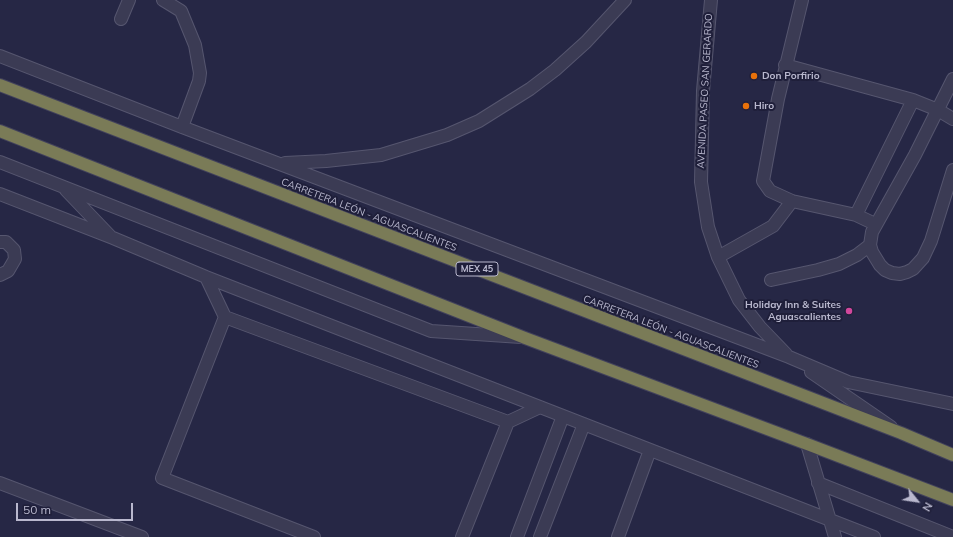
<!DOCTYPE html>
<meta charset="utf-8">
<style>
body{margin:0}
#map{position:relative;width:953px;height:537px;overflow:hidden;background:#262745;font-family:Mulish,sans-serif}
canvas{display:block}
.north{position:absolute;left:897px;top:481px;width:40px;height:40px;-webkit-text-stroke:3px #1f1f3a;paint-order:stroke;rotate:120deg;font-size:11px;font-weight:700;line-height:16px;text-align:center;color:#b9b8ce}
.north::after{content:'';display:block;margin:auto;width:14px;height:18px;background:#b9b8ce;clip-path:polygon(50% 0,100% 100%,50% 72%,0 100%)}
.scale{position:absolute;left:16px;top:503px;width:117px;height:18px;box-sizing:border-box;border:2px solid #b9b8ce;border-top:0;padding-left:5px;font-size:12px;line-height:14px;white-space:nowrap;color:#b9b8ce;-webkit-text-stroke:3px #1f1f3a;paint-order:stroke}
</style>
<div id="map">
<canvas width="953" height="537"></canvas>
<div class="north">N</div>
<div class="scale">50 m</div>
</div>
<script>
const ctx = document.querySelector('canvas').getContext('2d');
ctx.lineJoin = 'round';
const poly = rows => new Path2D(rows.map(r => 'M' + r).join(''));
function stroke(path, color, width, dash) { ctx.strokeStyle = color; ctx.lineWidth = width; ctx.lineCap = dash ? 'butt' : 'round'; ctx.setLineDash(dash || []); ctx.stroke(path); }
function label(font, color, halo, rows, align = 'center') {
  ctx.font = font + ' Mulish,sans-serif'; ctx.lineWidth = 4; ctx.setLineDash([]); ctx.textBaseline = 'middle'; ctx.strokeStyle = halo; ctx.fillStyle = color; for (const [text, x, y, turn = 0] of rows) {
    ctx.save(); ctx.translate(x, y); ctx.rotate((+turn || 0) * Math.PI / 180); ctx.textAlign = isNaN(turn) ? turn : align; if (halo) ctx.strokeText(text, 0, 0); ctx.fillText(text, 0, 0); ctx.restore();
  }
}
const minor = poly([
 [163,0,181,11,195,45,200,73,199,81,182,127],
 [711,0,703,91,701,182,708,227,718,257,739,300,760,327,786,354],
 [802,0,778,99,763,181,770,191,792,201,856,215,875,224],
 [121,19,129,0],
 [0,56,182,127,789,357,848,382,953,404],
 [785,65,913,100,938,110,953,119],
 [953,79,915,155,872,232,870,245,872,252,880,265,885,270,892,273,900,274,907,272,913,269,923,258,931,241,953,170],
 [0,162,431,331,521,337],
 [285,163,326,161,381,155,447,135,479,121,530,89,555,70,586,42,625,0],
 [66,190,110,236],
 [0,194,113,238,206,277,874,537],
 [856,215,913,100],
 [0,242,6,242,14,250,15,259,8,271,0,275],
 [718,257,773,226,792,201],
 [206,277,225,317,508,422,540,407],
 [771,280,818,270,839,264,857,255,870,245],
 [225,317,162,478,314,537],
 [811,372,891,427],
 [807,444,835,537],
 [0,483,142,537],
 [818,483,953,537],
 [462,537,508,422],
 [517,537,563,416],
 [540,537,584,424],
 [618,537,650,450]
]);
const highway = poly([
 [0,85,901,433,953,455],
 [0,131,525,338,807,444,953,500]
]);
stroke(minor, '#56566f', 14);
stroke(highway, '#42425c', 14);
stroke(minor, '#3b3b54', 12);
stroke(highway, '#7a7b57', 12);
for (const [x, y, r, color] of [
 [754,76,4,"#e8710a"],
 [746,106,4,"#e8710a"],
 [849,311,4,"#d1479c"]
]) { const dot = new Path2D(); dot.arc(x, y, r, 0, 2 * Math.PI); ctx.fillStyle = color; ctx.fill(dot); stroke(dot, '#1f1f3a', 1.5); }
for (const [x, y, w] of [
 [477,269,42]
]) { const box = new Path2D(); box.roundRect(x - w / 2, y - 7, w, 14, 3); ctx.fillStyle = '#1f1f3a'; ctx.fill(box); stroke(box, '#b9b8ce', 1); }
label('bold 9px', '#b9b8ce', null, [
 ["MEX 45",477,269]
]);
label('bold 10px', '#b9b8ce', '#1f1f3a', [
 ["Don Porfirio",762,76],
 ["Hiro",754,106],
 ["Holiday Inn & Suites",841,305,"right"],
 ["Aguascalientes",841,317,"right"]
], 'left');
label('10px', '#b9b8ce', '#1f1f3a', [
 ["AVENIDA PASEO SAN GERARDO",705,91,-87],
 ["CARRETERA LEÓN - AGUASCALIENTES",369,215,21],
 ["CARRETERA LEÓN - AGUASCALIENTES",671,332,21]
]);
</script>
